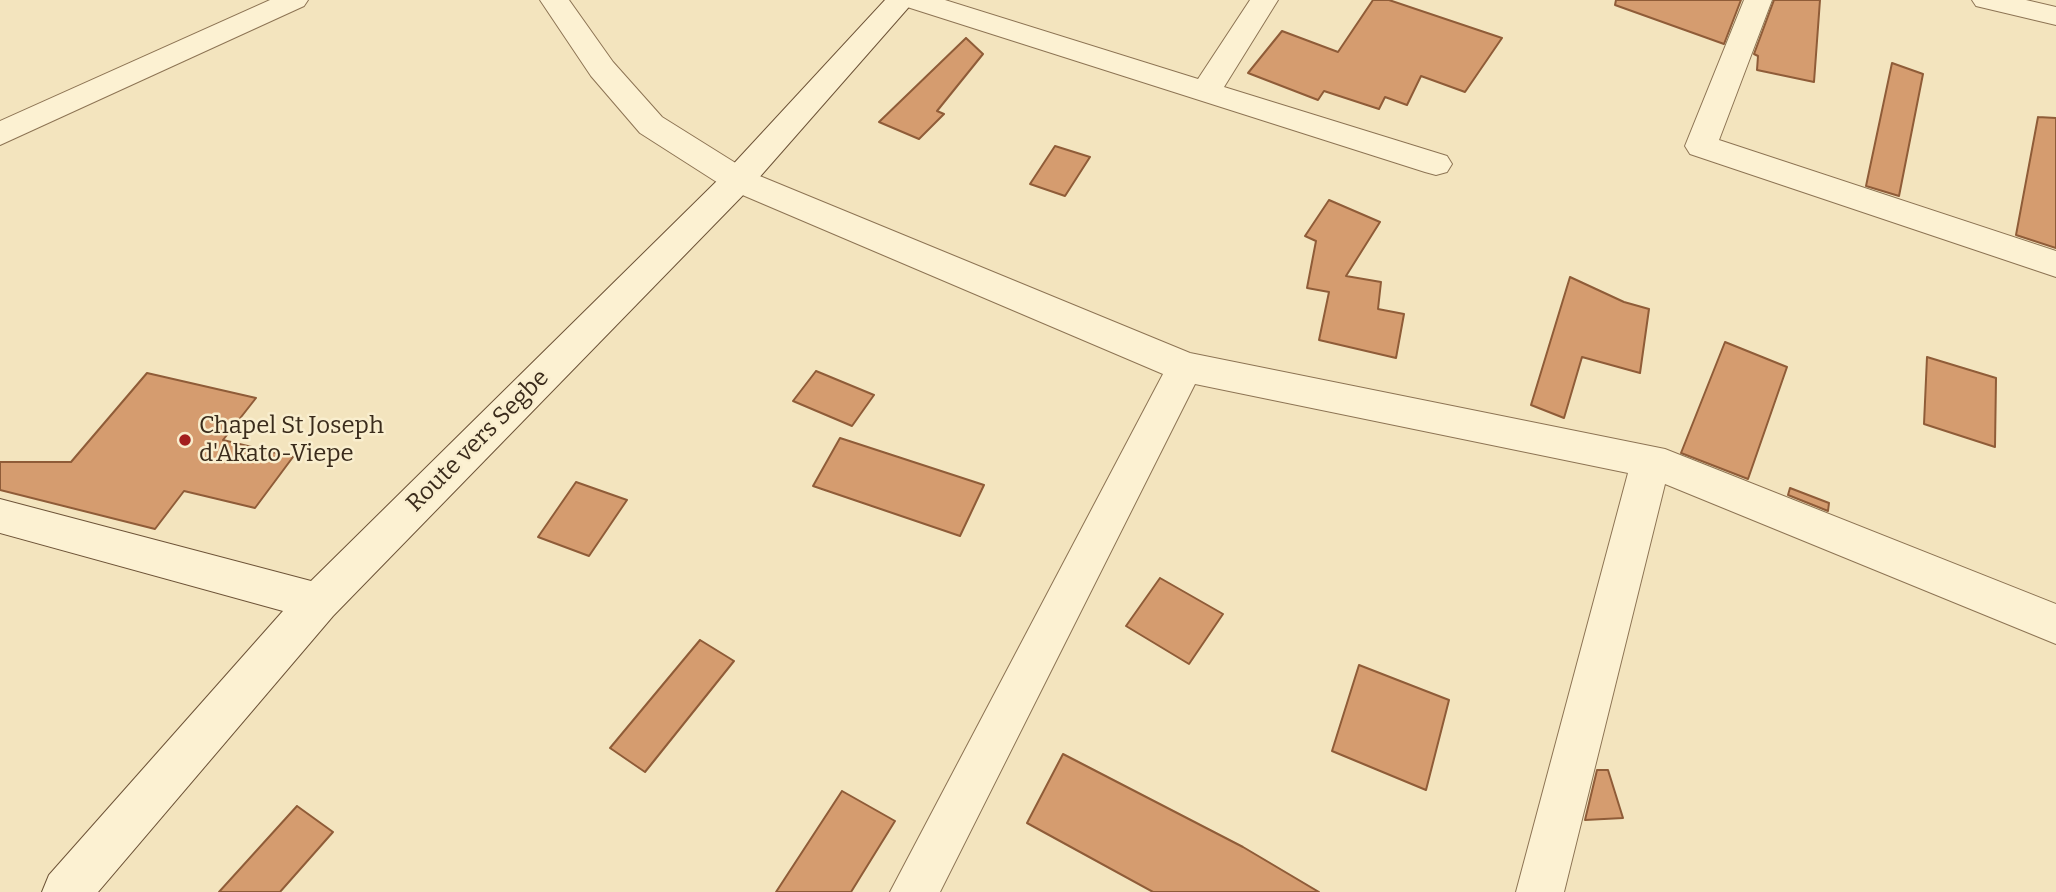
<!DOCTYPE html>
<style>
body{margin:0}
canvas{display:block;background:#f3e4be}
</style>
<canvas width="2056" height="892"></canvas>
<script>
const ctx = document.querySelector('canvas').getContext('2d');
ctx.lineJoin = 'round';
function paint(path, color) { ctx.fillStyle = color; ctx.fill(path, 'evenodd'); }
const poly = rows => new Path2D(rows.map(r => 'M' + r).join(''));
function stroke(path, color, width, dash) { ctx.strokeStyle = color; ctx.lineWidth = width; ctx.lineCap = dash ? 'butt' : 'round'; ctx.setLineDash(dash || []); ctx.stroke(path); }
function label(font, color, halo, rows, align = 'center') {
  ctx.font = font + ' Bitter,serif'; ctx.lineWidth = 5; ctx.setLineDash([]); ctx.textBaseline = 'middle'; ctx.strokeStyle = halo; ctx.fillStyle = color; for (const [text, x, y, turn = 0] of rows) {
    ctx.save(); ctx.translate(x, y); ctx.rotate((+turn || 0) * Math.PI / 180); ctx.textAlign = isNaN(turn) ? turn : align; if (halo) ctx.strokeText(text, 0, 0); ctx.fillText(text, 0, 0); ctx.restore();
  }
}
const building = poly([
 [1373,0,1389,0,1502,38,1465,92,1421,76,1407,105,1385,97,1379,109,1324,91,1318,100,1248,73,1282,31,1338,52,1373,0],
 [1616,0,1741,0,1724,44,1615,5,1616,0],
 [1774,0,1820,0,1814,82,1757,70,1758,56,1754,54,1774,0],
 [966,38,983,54,937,111,944,114,919,139,879,122,966,38],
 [1892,63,1923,74,1899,196,1866,186,1892,63],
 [2038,117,2056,118,2056,248,2016,235,2038,117],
 [1055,146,1090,157,1065,196,1030,184,1055,146],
 [1329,200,1380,222,1346,276,1381,282,1378,309,1404,314,1396,358,1319,340,1329,292,1307,288,1316,241,1305,236,1329,200],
 [1570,277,1624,302,1649,309,1640,373,1582,357,1564,418,1531,405,1570,277],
 [1725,342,1787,367,1748,479,1681,453,1725,342],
 [1927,357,1996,378,1995,447,1924,424,1927,357],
 [816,371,874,395,852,426,793,401,816,371],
 [147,373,256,398,223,440,293,457,255,508,184,491,155,529,0,490,0,462,71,462,147,373],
 [840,438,984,485,960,536,813,486,840,438],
 [576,482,627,500,589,556,538,537,576,482],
 [1790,488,1829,503,1828,511,1788,495,1790,488],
 [1160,578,1223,614,1189,664,1126,626,1160,578],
 [700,640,734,661,645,772,610,748,700,640],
 [1359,665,1449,700,1426,790,1332,751,1359,665],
 [1063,754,1243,847,1319,892,1153,892,1027,823,1063,754],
 [1597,770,1608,770,1623,818,1585,820,1597,770],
 [842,791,895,821,851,892,776,892,842,791],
 [297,806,333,832,280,892,219,892,297,806]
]);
paint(building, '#d59c6f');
stroke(building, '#8f5c38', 2);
const street = poly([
 [270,0,308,0,304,6,0,145,0,121,270,0],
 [540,0,569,0,613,62,662,117,750,172,1190,353,1665,449,2056,604,2056,644,1665,484,1564,892,1516,892,1628,473,1195,384,940,892,890,892,1163,374,726,188,640,133,591,76,540,0],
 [900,0,945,0,1198,79,1250,0,1278,0,1224,87,1447,156,1452,164,1447,172,1436,175,1425,172,904,6,900,0],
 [1744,0,1772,0,1719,140,2056,251,2056,277,1690,154,1685,146,1744,0],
 [1972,0,2026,0,2056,7,2056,25,1976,6,1972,0]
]);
const secondary = poly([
 [885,0,915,0,750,188,333,616,98,892,42,892,49,875,283,611,0,533,0,499,311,581,726,172,885,0]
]);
stroke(street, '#8d7454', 2);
stroke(secondary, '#6e5438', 2);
paint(street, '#fcf1d2');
paint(secondary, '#fcf1d2');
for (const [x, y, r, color] of [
 [185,440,7,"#a31f1e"]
]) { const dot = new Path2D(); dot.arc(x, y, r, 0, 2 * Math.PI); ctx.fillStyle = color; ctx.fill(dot); stroke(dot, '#f9eece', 2.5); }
label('24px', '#3a2b1b', '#f9eece', [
 ["Chapel St Joseph",199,426],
 ["d'Akato-Viepe",199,454]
], 'left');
label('24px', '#3a2b1b', '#f9eece', [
 ["Route vers Segbe",478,441,-45]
]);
</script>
